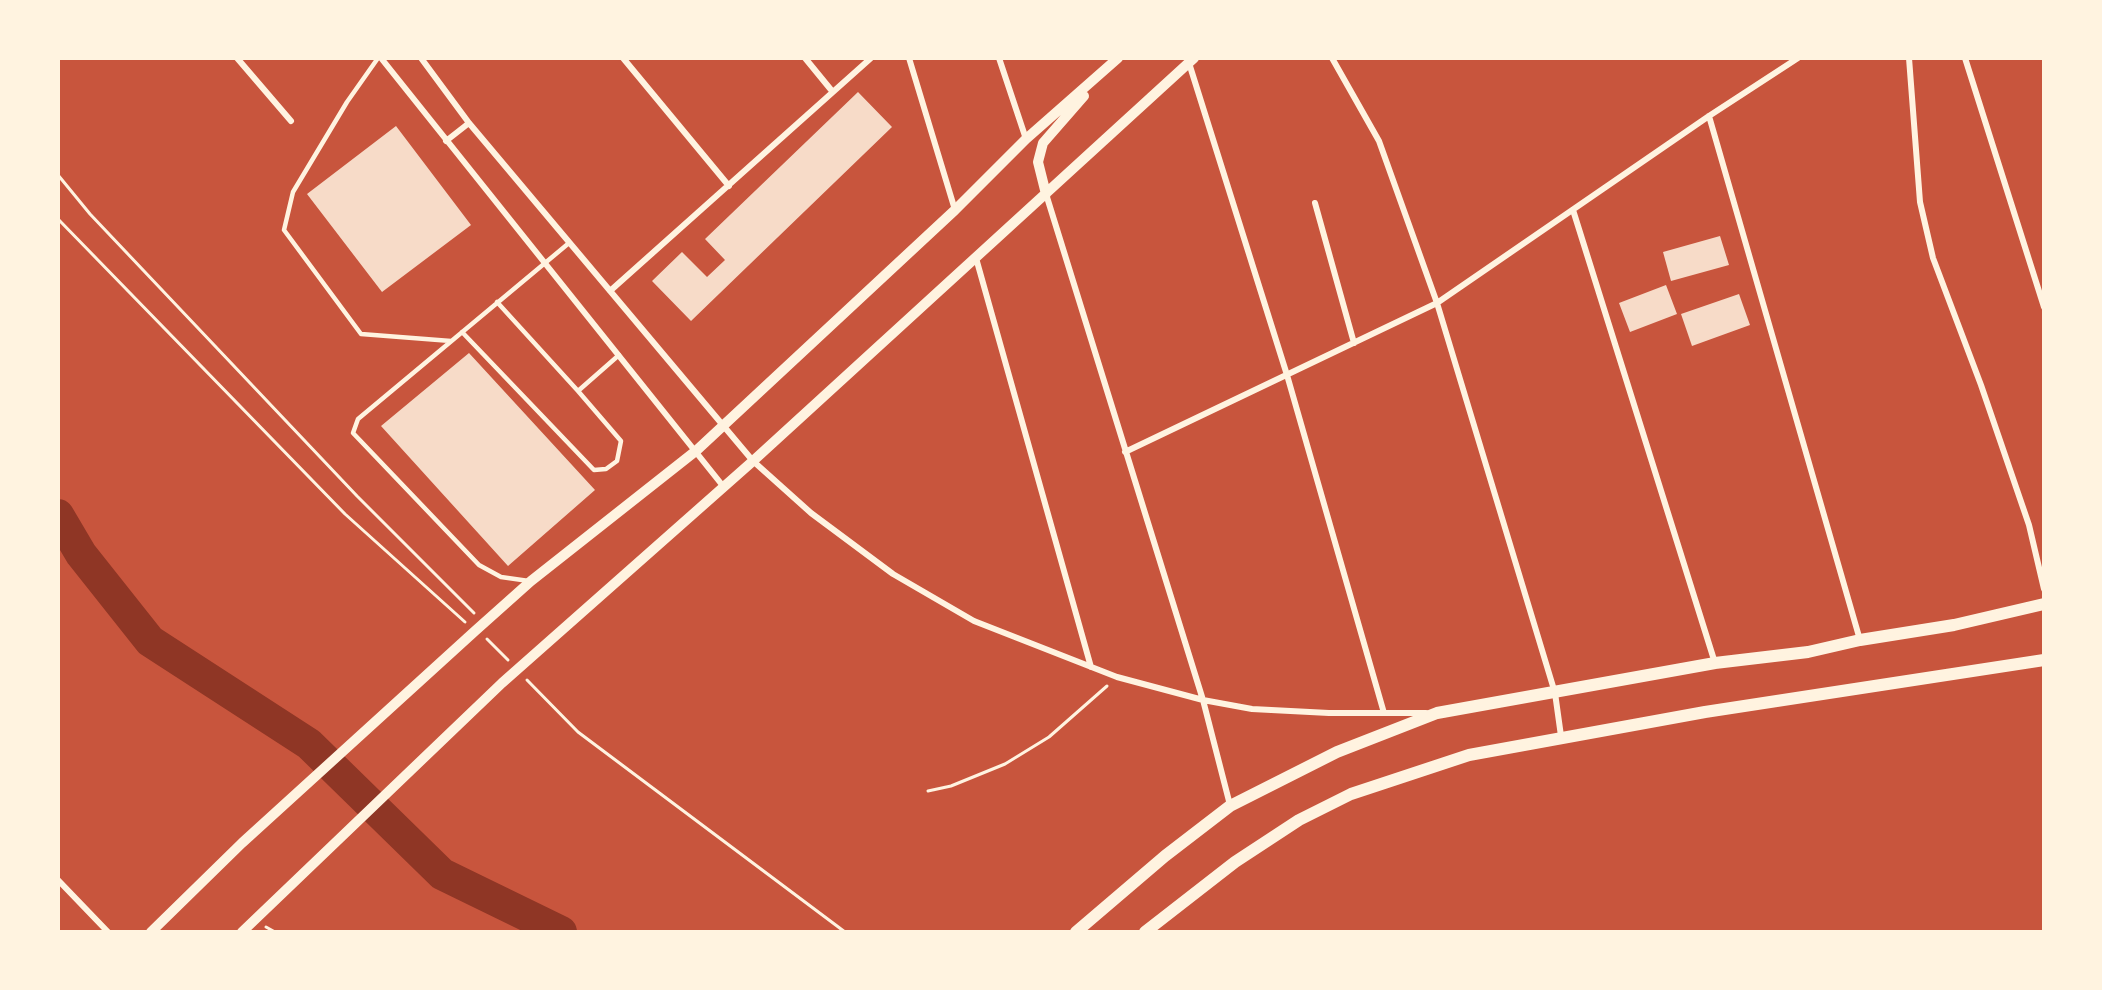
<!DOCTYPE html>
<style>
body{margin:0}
#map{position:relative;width:2102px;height:990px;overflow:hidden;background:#c8553d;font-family:"Golos Text",sans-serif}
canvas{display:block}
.frame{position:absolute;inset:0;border:60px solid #fff3e0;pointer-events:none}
</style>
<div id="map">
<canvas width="2102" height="990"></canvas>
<div class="frame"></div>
</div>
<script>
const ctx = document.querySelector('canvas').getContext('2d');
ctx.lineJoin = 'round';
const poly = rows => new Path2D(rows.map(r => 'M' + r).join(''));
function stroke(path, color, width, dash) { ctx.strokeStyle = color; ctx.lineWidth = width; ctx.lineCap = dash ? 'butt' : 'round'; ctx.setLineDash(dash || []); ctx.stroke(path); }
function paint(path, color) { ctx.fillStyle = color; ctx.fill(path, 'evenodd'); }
stroke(poly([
 [58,515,81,554,150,641,309,744,442,874,561,932]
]), '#8f3625', 32);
paint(poly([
 [858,92,892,127,691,321,652,281,682,252,707,277,725,260,705,239],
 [396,126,471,225,382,292,307,194],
 [1720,236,1729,265,1671,281,1663,252],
 [1666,285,1677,314,1630,332,1619,303],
 [1739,294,1750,325,1692,346,1681,314],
 [469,353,595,490,508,566,381,426]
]), '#f7dbc8');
stroke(poly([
 [58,175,90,214,357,496,474,613],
 [58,219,345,514,465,622],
 [487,639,508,660],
 [527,680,578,732,845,932],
 [928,791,951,786,1005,764,1049,737,1107,686],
 [266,927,275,932]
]), '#fff3e0', 3);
stroke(poly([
 [378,58,347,102,293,192,284,230,361,334,451,341],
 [497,302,578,391],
 [462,332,594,470,606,469,617,461,621,441,578,391,619,355],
 [529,581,501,577,479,565,353,433,358,419,569,243]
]), '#fff3e0', 4.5);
stroke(poly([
 [237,58,291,121],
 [381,58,723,486],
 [421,58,469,123,753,461,811,513,893,574,974,621,1117,677,1203,700,1252,709,1329,713,1426,713],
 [623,58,729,186],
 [805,58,832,91],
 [909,58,955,210],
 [999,58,1026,139],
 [1332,58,1379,141,1437,303,1555,693,1561,736],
 [1909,58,1920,202,1933,258,1981,385,2029,525,2044,589],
 [1965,58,2044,307],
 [1189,63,1287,375,1384,713],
 [1709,116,1860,640],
 [446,141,469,123],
 [1046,194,1203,700,1230,805],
 [1315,203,1354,343],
 [1573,210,1715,663],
 [976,258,1091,667],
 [610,291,871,58],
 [1125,452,1437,303,1709,116,1798,58],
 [58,880,108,932]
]), '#fff3e0', 6);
stroke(poly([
 [1046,194,1038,162,1043,143,1084,96],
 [151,932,242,843,475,631,531,581,697,450,955,210,1026,139,1118,58],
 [242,932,502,683,753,461,1194,58]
]), '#fff3e0', 10);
stroke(poly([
 [1076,932,1165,856,1230,806,1337,752,1437,713,1715,663,1808,652,1860,640,1954,625,2044,604],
 [1145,932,1235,862,1299,820,1351,794,1469,755,1705,712,2044,660]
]), '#fff3e0', 12);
</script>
